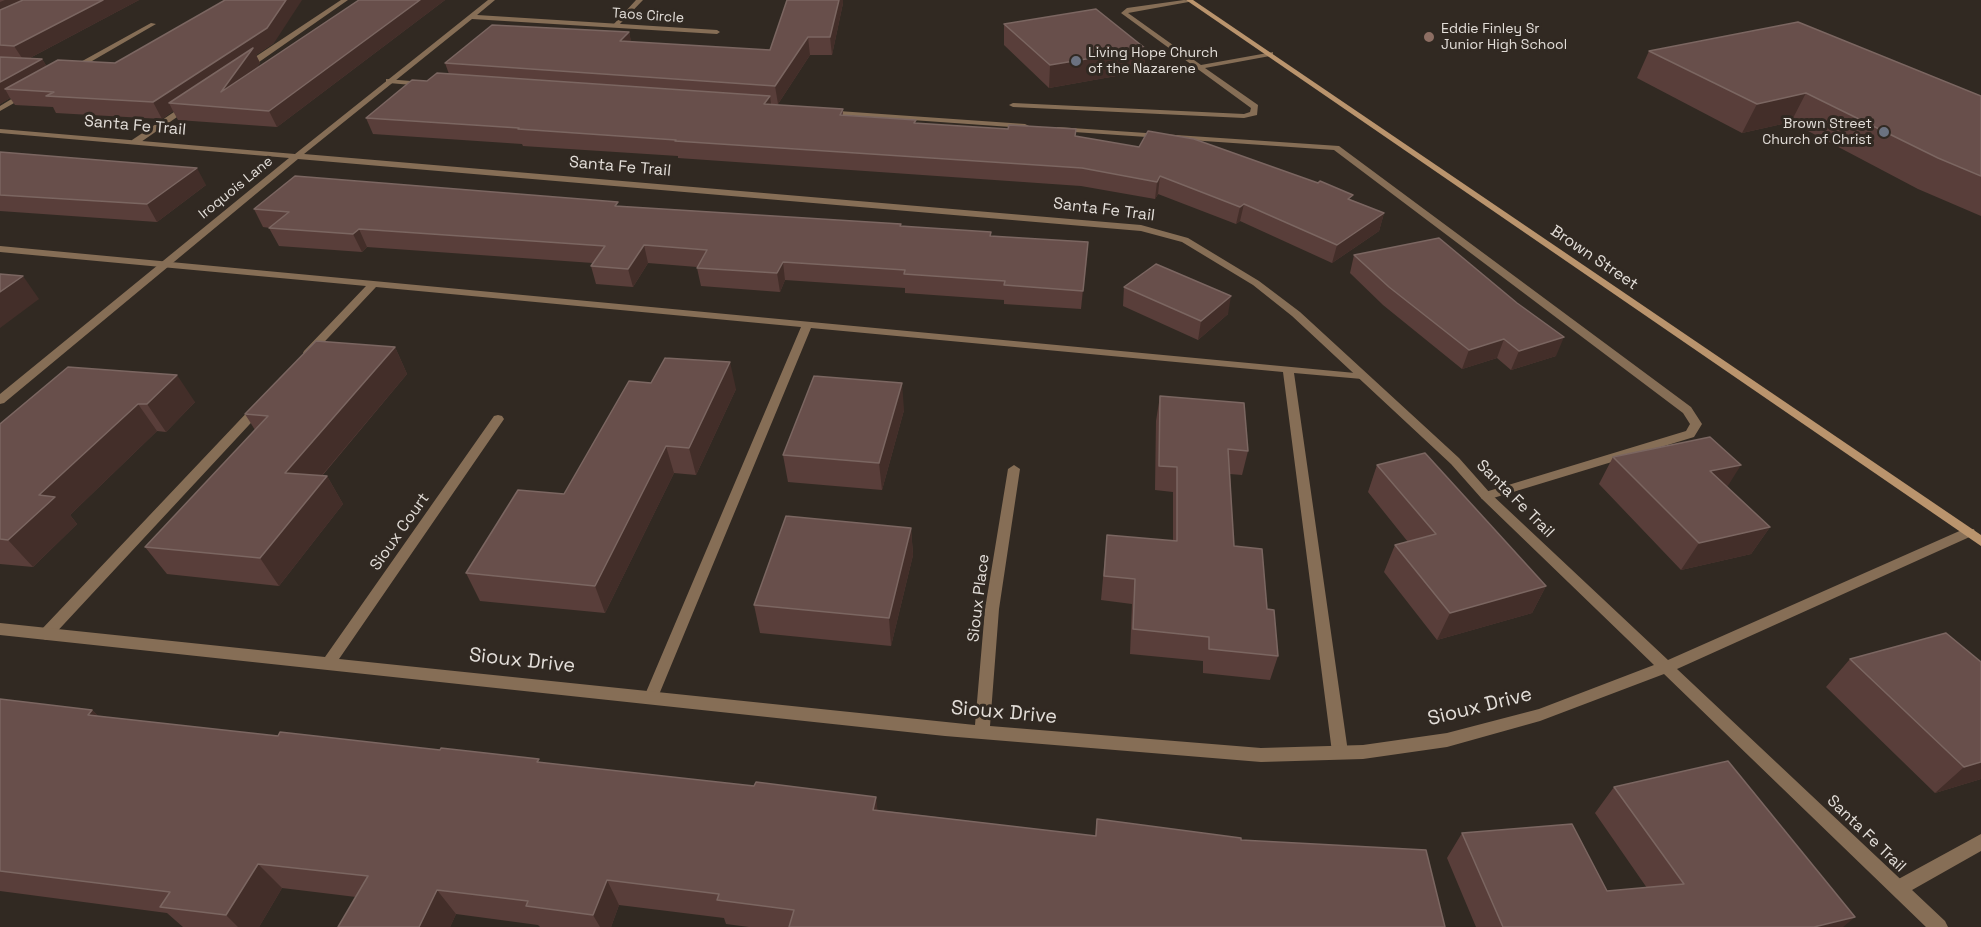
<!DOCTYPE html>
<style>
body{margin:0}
canvas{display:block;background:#312922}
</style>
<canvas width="1981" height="927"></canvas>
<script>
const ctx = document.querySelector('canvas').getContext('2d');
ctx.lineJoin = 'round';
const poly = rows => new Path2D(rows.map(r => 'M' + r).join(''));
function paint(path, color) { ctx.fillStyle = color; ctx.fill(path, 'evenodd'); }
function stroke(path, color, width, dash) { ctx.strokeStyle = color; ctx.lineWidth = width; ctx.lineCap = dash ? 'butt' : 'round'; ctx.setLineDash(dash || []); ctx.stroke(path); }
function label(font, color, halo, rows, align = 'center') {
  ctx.font = font + ' "Space Grotesk",sans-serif'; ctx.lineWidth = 6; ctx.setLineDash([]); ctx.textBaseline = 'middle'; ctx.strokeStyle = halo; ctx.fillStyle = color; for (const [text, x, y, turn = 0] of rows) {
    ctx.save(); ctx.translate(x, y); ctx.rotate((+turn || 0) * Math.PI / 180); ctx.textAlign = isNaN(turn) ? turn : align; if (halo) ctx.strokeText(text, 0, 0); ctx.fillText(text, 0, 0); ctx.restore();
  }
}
paint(poly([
 [341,0,348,0,249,69,243,69,243,65,341,0],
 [636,0,643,0,617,27,613,27,613,25,636,0],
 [1184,0,1194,1,1128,13,1201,65,1273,52,1273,56,1270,56,1205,68,1258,105,1257,115,1244,118,1013,107,1009,105,1013,103,1244,114,1250,112,1251,108,1121,13,1127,8,1184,0],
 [386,79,423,82,427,84,423,86,389,83,386,83,386,79],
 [186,104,193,106,138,144,132,144,132,140,186,104],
 [824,110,1025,124,1029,126,1025,128,827,114,823,112,824,110],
 [1057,127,1339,146,1691,407,1702,424,1694,437,1490,499,1482,499,1480,496,1482,493,1686,431,1690,424,1683,413,1334,150,1060,131,1056,129,1057,127],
 [0,246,1366,374,1367,376,1366,378,1362,379,1294,373,1348,752,1345,757,1340,759,1335,757,1332,752,1283,372,811,328,658,697,656,701,651,703,646,701,644,697,801,327,376,287,312,355,308,356,304,355,303,353,304,351,366,286,0,252,0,246],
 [258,404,264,408,262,411,51,638,46,640,41,638,39,634,41,630,254,405,258,404],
 [1981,834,1981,851,1905,894,1899,896,1893,894,1890,888,1893,882,1981,834]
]), '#866e56');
paint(poly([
 [488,0,495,0,477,15,717,30,720,32,717,34,472,19,304,154,1141,225,1188,238,1259,281,1300,312,1459,458,1490,493,1668,660,1964,529,1974,529,1975,532,1974,535,1677,669,1945,921,1948,927,1926,927,1664,674,1540,721,1447,747,1363,759,1261,762,945,736,0,635,0,623,325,657,494,416,498,415,502,416,504,419,502,422,339,659,975,725,985,609,1008,469,1014,465,1020,469,999,609,990,726,1261,748,1363,745,1447,733,1539,709,1654,665,1482,499,1451,464,1292,316,1253,285,1182,242,1141,231,298,159,4,403,0,404,0,394,289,158,0,133,0,129,295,154,488,0],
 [151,23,156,24,73,72,66,70,151,23],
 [23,92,30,94,0,111,0,106,23,92]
]), '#866e56');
paint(poly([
 [1186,0,1193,0,1981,535,1981,546,1186,0]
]), '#ba946d');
paint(poly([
 [0,0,139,0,28,59,42,59,47,67,115,63,274,43,256,55,260,63,256,69,359,0,445,0,277,127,178,120,173,111,162,119,56,113,53,107,15,105,10,98,0,104],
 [787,0,843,0,843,3,832,55,810,55,778,104,771,104,771,105,843,109,843,115,916,123,1076,136,1352,200,1384,213,1379,231,1332,263,1240,221,1236,224,1158,194,1155,199,1081,186,678,158,678,156,523,146,522,144,373,134,366,118,427,81,449,74,445,63,629,32,631,42,770,50],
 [1004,24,1146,49,1144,71,1049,88,1004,45],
 [1649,51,1981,96,1981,216,1918,189,1791,122,1742,133,1637,78],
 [0,152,206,185,157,222,0,211],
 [619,206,901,224,901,226,991,232,991,236,1088,242,1081,309,1004,304,1004,300,905,293,905,288,785,280,780,292,701,286,697,268,697,267,648,263,633,287,596,284,591,266,593,263,367,247,362,252,279,246,269,228,270,228,263,227,254,209],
 [1354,255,1556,356,1511,370,1497,358,1462,369,1383,305,1350,273],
 [1124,287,1228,314,1198,340,1123,306],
 [395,347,407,374,322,476,327,476,343,504,279,586,167,574,145,547,255,430,245,414],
 [68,367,195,402,166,432,157,431,70,515,77,524,33,567,0,564,0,424],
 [651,383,736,389,696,475,674,473,605,613,480,601,466,573,564,494],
 [1160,396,1248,451,1242,475,1230,474,1234,546,1267,609,1278,656,1270,680,1203,673,1203,661,1130,654,1132,604,1101,600,1107,535,1173,541,1173,492,1155,490,1156,421],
 [904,410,882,490,788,482,783,455],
 [1613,457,1727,487,1770,527,1751,554,1681,570,1599,484],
 [1377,465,1546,586,1532,613,1437,640,1384,572,1395,545,1408,542,1368,492],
 [911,528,913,555,891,646,760,633,754,605],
 [1850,659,1981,662,1981,779,1935,793,1826,687],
 [0,699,92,710,98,716,278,736,540,762,878,810,1095,836,1097,819,1241,840,1445,927,749,927,726,924,724,918,619,905,611,927,540,927,538,925,456,914,450,927,338,927,356,897,282,888,259,927,183,927,167,913,0,891],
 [1614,787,1843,927,1476,927,1447,858,1462,833,1607,891,1647,888,1595,813]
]), '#593e3a');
paint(poly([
 [5,0,45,0,0,22,0,2],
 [103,0,139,0,24,61,14,46],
 [286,0,302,0,274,43,256,55,260,63,230,108,221,92,169,103,173,111,162,119,153,102],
 [420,0,445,0,277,127,269,111],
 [839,0,843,0,843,3,832,55,830,37],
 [629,32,633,49,620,41],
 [808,37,810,55,778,104,775,86],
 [1146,49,1144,71,1049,88,1050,65],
 [42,59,52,75,5,89,10,98,0,104,0,82],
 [1806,93,1791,122,1742,133,1757,104],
 [770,96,772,112,764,104],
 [197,168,206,185,157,222,147,204],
 [1160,176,1158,194,1155,199,1157,182],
 [1244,204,1240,221,1236,224,1240,207],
 [1384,213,1379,231,1332,263,1337,245],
 [359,229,367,247,362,252,353,234],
 [1088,242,1087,260,1081,309,1083,291],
 [644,245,648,263,633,287,628,269],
 [783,262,785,280,780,292,777,273],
 [23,276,39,299,0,328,0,292],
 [1231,296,1228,314,1198,340,1201,321],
 [1564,337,1556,356,1511,370,1519,351],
 [1504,339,1497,358,1462,369,1469,350],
 [395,347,407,374,301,500,285,473],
 [730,362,736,389,696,475,689,448],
 [177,375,195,402,166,432,147,404],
 [902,383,904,410,882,490,879,463],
 [138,404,157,431,70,515,77,524,33,567,8,540,39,495],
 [666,446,674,473,605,613,595,586],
 [1741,465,1724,492,1710,471],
 [327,476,343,504,279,586,260,558],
 [1770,527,1751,554,1681,570,1699,543],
 [911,528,913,555,891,646,889,618],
 [1546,586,1532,613,1437,640,1450,613],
 [92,710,118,736,88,715],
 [1981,762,1981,779,1935,793,1964,767],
 [876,797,879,823,873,810],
 [258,864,282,888,259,927,238,927,226,915],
 [607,880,619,905,611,927,600,927,593,915],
 [437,890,456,914,450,927,419,927],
 [1855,917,1843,927,1814,927]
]), '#432e29');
const building = poly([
 [23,0,103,0,14,46,0,45,0,10,23,0],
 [225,0,286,0,267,28,153,102,46,96,54,92,5,89,58,60,115,63,225,0],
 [359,0,420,0,269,111,169,103,253,48,221,92,359,0],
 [787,0,839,0,830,37,808,37,775,86,445,63,492,25,629,32,620,41,770,50,787,0],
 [1096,9,1146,49,1050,65,1004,24,1096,9],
 [1798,22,1981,96,1981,176,1938,158,1806,93,1757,104,1649,51,1798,22],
 [0,57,42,59,0,82,0,57],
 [437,73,770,96,764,104,843,109,840,115,916,120,914,123,1008,129,1009,125,1076,129,1075,136,1139,147,1148,131,1194,139,1318,183,1320,181,1353,195,1348,199,1384,213,1337,245,1244,204,1240,207,1160,176,1157,182,1082,168,675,141,676,140,518,129,519,128,366,118,412,80,427,81,437,73],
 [0,152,197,168,147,204,0,195,0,152],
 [295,176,618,202,615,206,901,224,900,226,991,232,990,236,1088,242,1083,291,1004,285,1005,281,904,274,905,270,783,262,777,273,697,268,707,250,644,245,628,269,591,266,605,246,359,229,353,234,269,228,289,212,254,209,295,176],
 [1439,238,1517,303,1564,337,1519,351,1504,339,1469,350,1389,287,1354,255,1439,238],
 [1156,264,1231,296,1201,321,1124,287,1156,264],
 [0,274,23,276,0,292,0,274],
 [316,341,395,347,285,473,327,476,260,558,145,547,268,416,245,414,316,341],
 [665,358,730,362,689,448,666,446,595,586,466,573,518,490,564,494,629,381,651,383,665,358],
 [68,367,177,375,147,404,138,404,39,495,55,497,8,540,0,539,0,424,68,367],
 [814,376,902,383,879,463,783,455,814,376],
 [1160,396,1244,403,1248,451,1228,449,1234,546,1262,549,1267,609,1274,610,1278,656,1209,649,1209,637,1133,629,1135,579,1104,576,1107,535,1177,541,1177,467,1159,466,1160,396],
 [1710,437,1741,465,1710,471,1770,527,1699,543,1613,457,1710,437],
 [1425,453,1546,586,1450,613,1395,545,1436,534,1377,465,1425,453],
 [786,516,911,528,889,618,754,605,786,516],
 [1946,633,1981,662,1981,762,1964,767,1850,659,1946,633],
 [0,699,92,710,88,715,278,736,280,732,440,750,441,748,539,759,537,762,754,786,756,782,876,797,873,810,1096,836,1097,819,1241,838,1241,840,1426,850,1445,927,789,927,794,910,717,900,719,894,607,880,593,915,526,906,528,901,437,890,419,927,338,927,368,876,258,864,226,915,160,907,170,892,0,871,0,699],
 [1728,761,1855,917,1814,927,1503,927,1462,833,1572,824,1607,891,1684,884,1614,787,1728,761]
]);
paint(building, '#684f4b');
stroke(building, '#7b6661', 1.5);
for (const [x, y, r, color] of [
 [1429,37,6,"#8d6e63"],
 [1076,61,6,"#6b7280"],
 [1884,132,6,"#6b7280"]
]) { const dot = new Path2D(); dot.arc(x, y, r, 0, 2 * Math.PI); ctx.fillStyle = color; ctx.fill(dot); stroke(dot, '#312922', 2); }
label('14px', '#e3ded9', '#312922', [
 ["Taos Circle",648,16,4],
 ["Iroquois Lane",236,188,-39]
]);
label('14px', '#e3ded9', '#312922', [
 ["Eddie Finley Sr",1441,29],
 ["Junior High School",1441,45],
 ["Living Hope Church",1088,53],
 ["of the Nazarene",1088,69],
 ["Brown Street",1872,124,"right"],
 ["Church of Christ",1872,140,"right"]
], 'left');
label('16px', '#e3ded9', '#312922', [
 ["Santa Fe Trail",135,126,5],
 ["Santa Fe Trail",620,167,5],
 ["Santa Fe Trail",1104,210,7],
 ["Brown Street",1594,258,34],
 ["Santa Fe Trail",1515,499,45],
 ["Sioux Court",400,532,-55],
 ["Sioux Place",979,598,-83],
 ["Santa Fe Trail",1866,834,44]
]);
label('20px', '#e3ded9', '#312922', [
 ["Sioux Drive",522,661,6],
 ["Sioux Drive",1480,707,-14],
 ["Sioux Drive",1004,713,5]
]);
</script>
